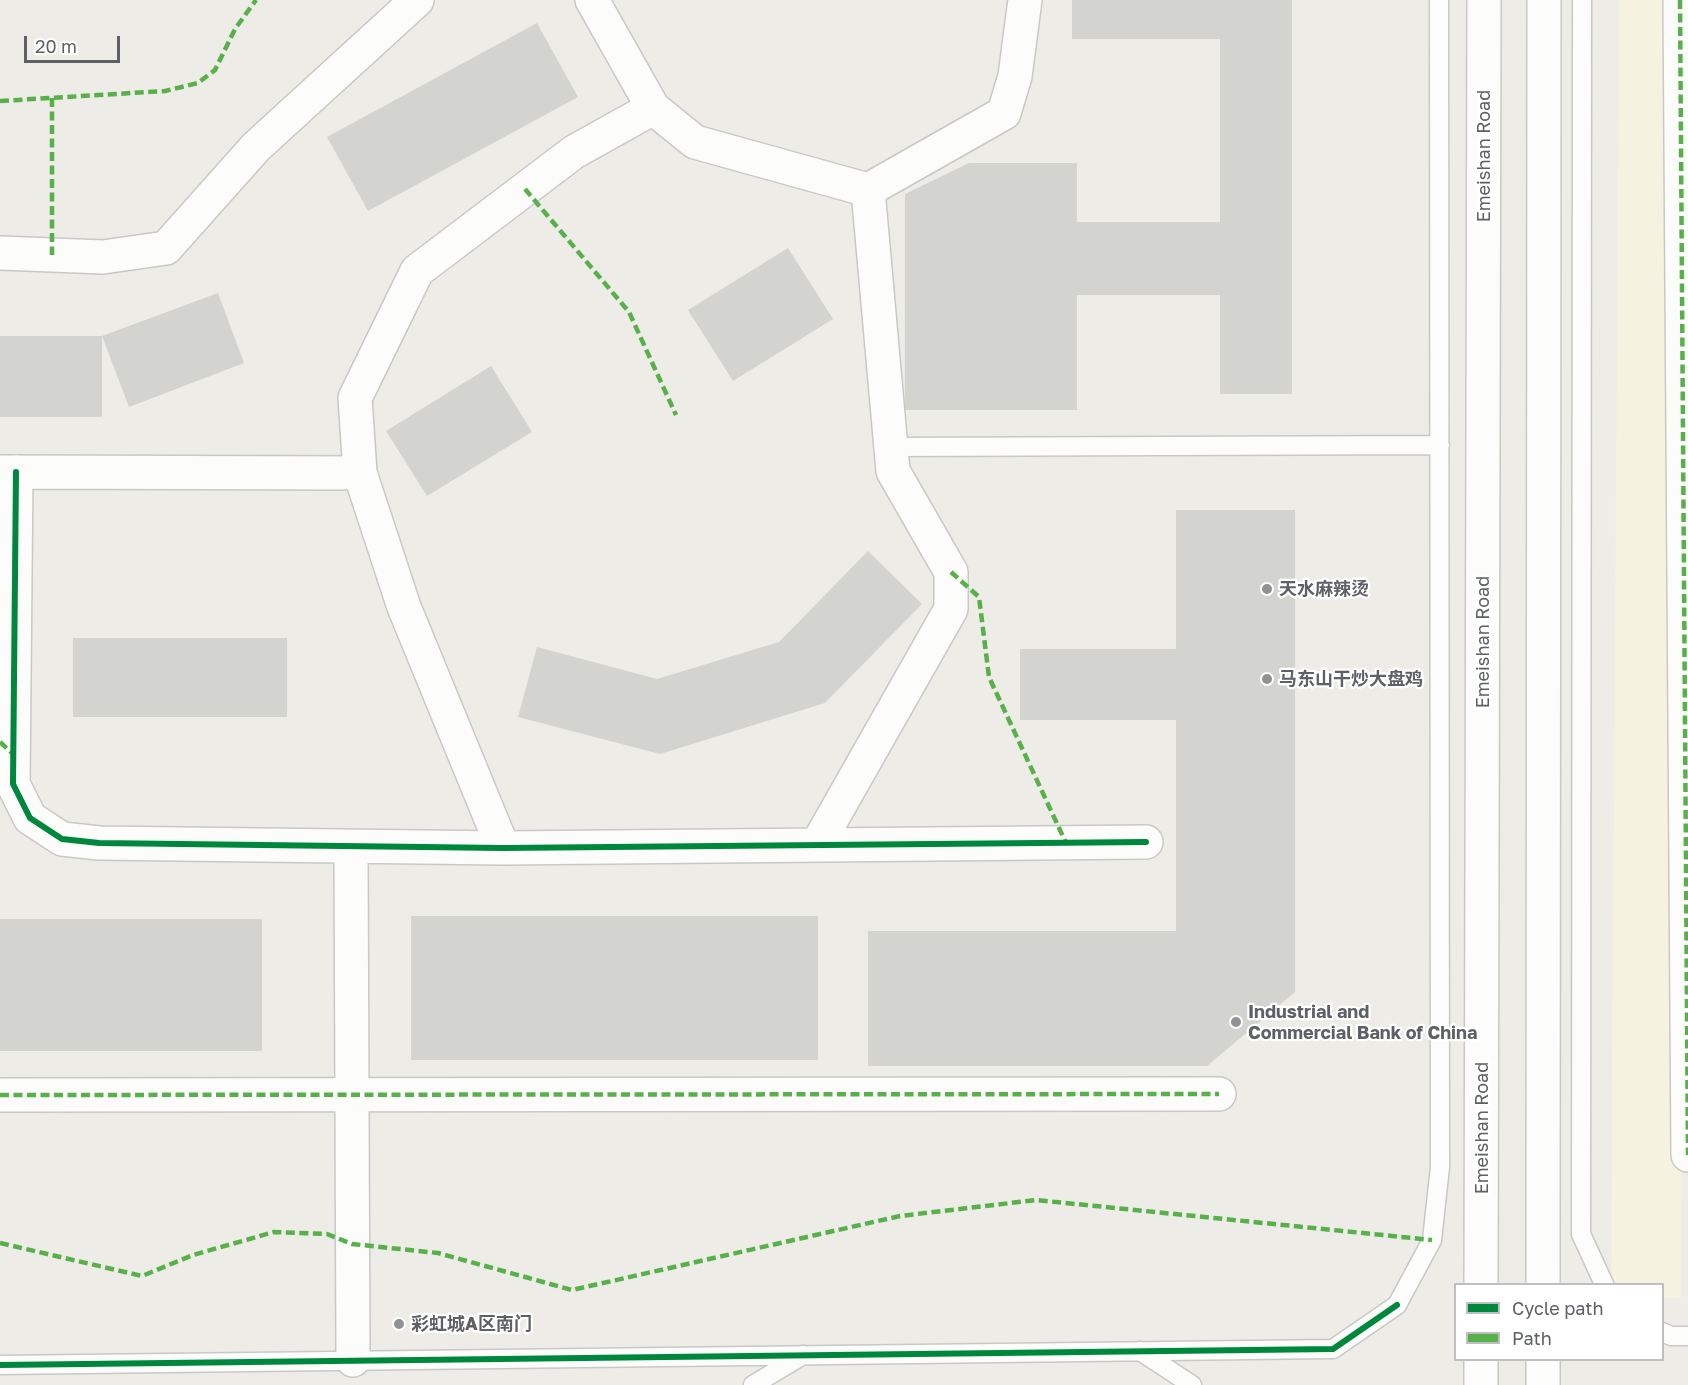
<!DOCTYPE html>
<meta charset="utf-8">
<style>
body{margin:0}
#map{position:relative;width:1688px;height:1385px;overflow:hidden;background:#edece7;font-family:"Golos Text",sans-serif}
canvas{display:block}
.legend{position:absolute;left:1454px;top:1283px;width:210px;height:78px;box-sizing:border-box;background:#fff;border:2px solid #bebfc1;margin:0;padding:8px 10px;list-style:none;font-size:18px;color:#5d6065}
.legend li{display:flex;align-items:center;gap:12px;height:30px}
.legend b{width:30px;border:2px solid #bebfc1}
.scale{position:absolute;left:24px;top:36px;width:96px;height:27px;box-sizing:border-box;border:3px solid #5d6065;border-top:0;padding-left:8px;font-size:18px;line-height:21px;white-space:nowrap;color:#5d6065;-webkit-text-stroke:4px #fff;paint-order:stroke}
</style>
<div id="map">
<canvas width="1688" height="1385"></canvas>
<ul class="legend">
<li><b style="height:8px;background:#00873e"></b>Cycle path</li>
<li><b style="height:8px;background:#58b04a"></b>Path</li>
</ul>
<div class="scale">20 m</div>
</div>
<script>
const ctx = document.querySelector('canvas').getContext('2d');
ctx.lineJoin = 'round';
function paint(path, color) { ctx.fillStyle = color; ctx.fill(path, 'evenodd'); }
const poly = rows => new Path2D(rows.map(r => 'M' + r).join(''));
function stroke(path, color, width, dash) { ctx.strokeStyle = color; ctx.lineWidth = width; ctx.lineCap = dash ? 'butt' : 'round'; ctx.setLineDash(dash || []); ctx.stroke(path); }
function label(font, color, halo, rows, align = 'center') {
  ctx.font = font + ' "Golos Text","Noto Sans SC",sans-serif'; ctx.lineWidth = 4.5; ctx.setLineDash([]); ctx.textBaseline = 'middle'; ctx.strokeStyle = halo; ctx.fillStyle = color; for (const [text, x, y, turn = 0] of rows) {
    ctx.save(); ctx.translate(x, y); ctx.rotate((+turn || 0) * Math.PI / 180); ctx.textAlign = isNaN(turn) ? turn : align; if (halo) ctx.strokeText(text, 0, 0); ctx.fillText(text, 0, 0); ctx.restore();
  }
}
paint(poly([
 [1619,0,1688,0,1681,1298,1663,1298,1662,1284,1611,1284]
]), '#f6f2e0');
paint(poly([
 [1072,0,1292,0,1292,394,1220,394,1220,295,1077,295,1077,410,905,410,905,194,969,163,1077,163,1077,222,1220,222,1220,39,1072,39],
 [537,23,578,97,368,211,327,137],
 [788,248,833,319,733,381,688,310],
 [218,293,244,363,129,407,102,336,102,417,0,417,0,336,102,336],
 [491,366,532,432,427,496,386,431],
 [1176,510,1295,510,1295,992,1207,1066,868,1066,868,931,1176,931,1176,720,1020,720,1020,649,1176,649],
 [868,551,922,604,825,703,660,754,518,717,537,647,657,679,779,642],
 [73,638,287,638,287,717,73,717],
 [411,916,818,916,818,1060,411,1060],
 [0,919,262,919,262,1051,0,1051]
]), '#d3d3d0');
const service = poly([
 [1582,0,1581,1234,1604,1284],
 [891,447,1440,445],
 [1662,1332,1671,1336,1688,1336],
 [1140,1351,1192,1385],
 [0,1365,1333,1349,1397,1305,1432,1240,1440,1167,1439,0],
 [753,1385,803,1355]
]);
const minor = poly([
 [592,0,653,108,695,142,868,190,1004,113,1015,76,1025,0],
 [1680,0,1688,1155],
 [0,253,103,257,166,248,256,147,417,0],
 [0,472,360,473],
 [16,472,13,784,30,818,62,839,99,843,503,848,1146,842],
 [817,845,951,609,951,572,893,471,868,190],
 [351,847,353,1360],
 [503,848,404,607,360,473,355,398,417,271,574,152,653,108],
 [0,1095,1219,1094]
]);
const tertiary = poly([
 [1481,1284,1484,0],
 [1543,1284,1544,0],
 [1543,1360,1543,1385],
 [1481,1385,1481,1360]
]);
stroke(service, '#c8c8c8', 21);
stroke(minor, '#c8c8c8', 36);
stroke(tertiary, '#c8c8c8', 36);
stroke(service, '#fcfcfb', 18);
stroke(minor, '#fcfcfb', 33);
stroke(tertiary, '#fcfcfb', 33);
stroke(poly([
 [1680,0,1688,1155],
 [52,98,52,255],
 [0,101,165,91,198,83,215,70,235,29,256,0],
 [525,189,629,312,676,415],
 [951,572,979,597,989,677,1066,843],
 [0,742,14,755],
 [0,1095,1219,1094],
 [0,1243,142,1276,193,1255,274,1232,327,1234,352,1244,438,1253,572,1290,900,1216,1036,1200,1432,1240]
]), '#58b04a', 4.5, [9, 4.5]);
stroke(poly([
 [16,472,13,784,30,818,62,839,99,843,503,848,1146,842],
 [0,1365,1333,1349,1397,1305]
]), '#00873e', 6);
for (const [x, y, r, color] of [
 [1267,589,6,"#8f9192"],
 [1267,679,6,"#8f9192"],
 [1236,1022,6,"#8f9192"],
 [399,1324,6,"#8f9192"]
]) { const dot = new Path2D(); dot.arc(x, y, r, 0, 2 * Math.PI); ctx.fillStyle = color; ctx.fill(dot); stroke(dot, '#fff', 2); }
label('18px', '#5d6065', '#fff', [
 ["Emeishan Road",1484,156,-90],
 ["Emeishan Road",1483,642,-90],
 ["Emeishan Road",1482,1128,-90]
]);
label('bold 18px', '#5d6065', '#fff', [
 ["天水麻辣烫",1279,589],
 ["马东山干炒大盘鸡",1279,679],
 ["Industrial and",1248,1012],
 ["Commercial Bank of China",1248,1033],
 ["彩虹城A区南门",411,1324]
], 'left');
</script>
